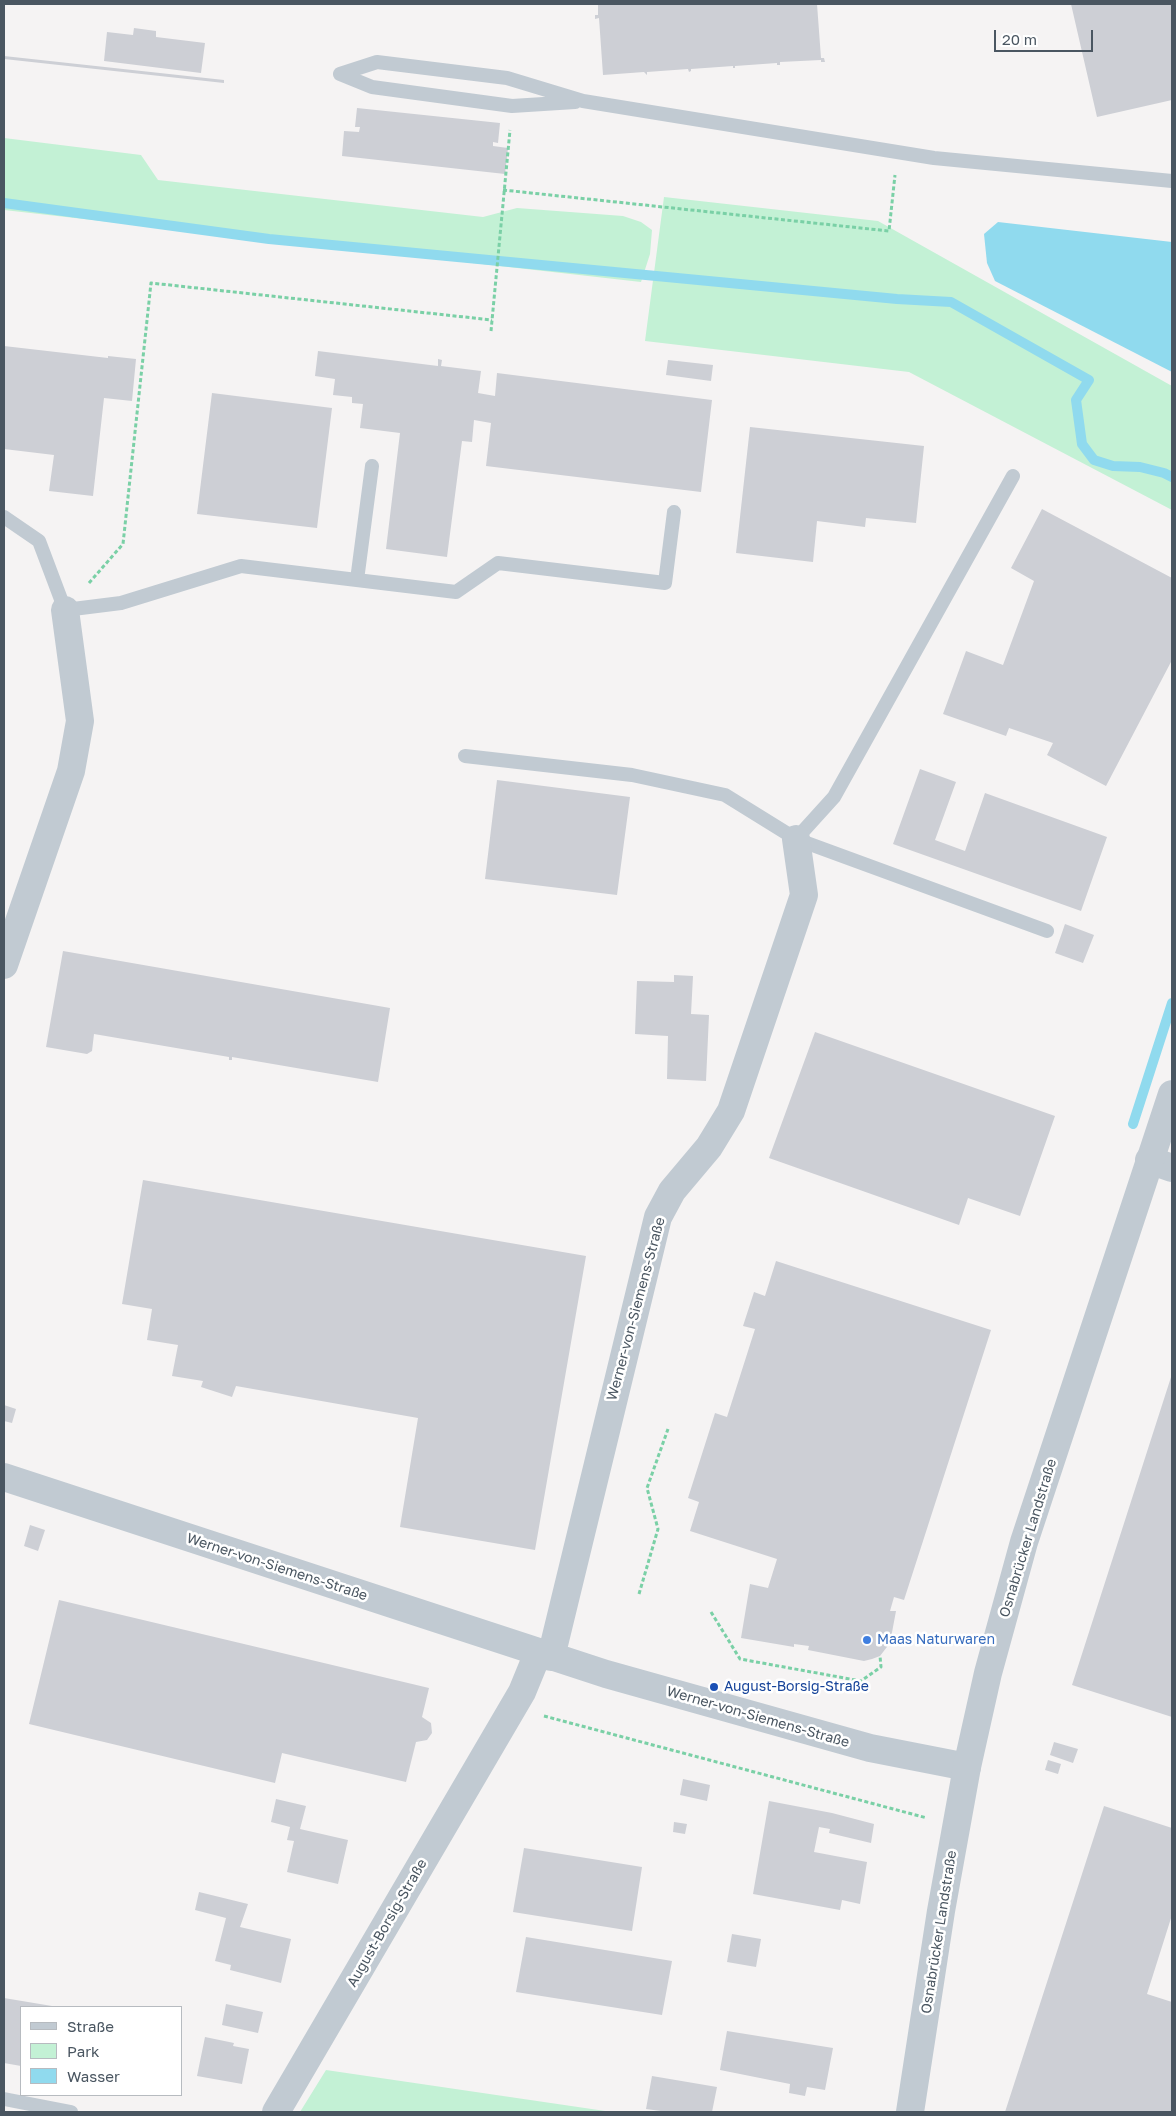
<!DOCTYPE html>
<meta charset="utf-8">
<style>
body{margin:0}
#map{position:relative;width:1176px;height:2116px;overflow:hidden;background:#f5f3f3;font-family:"Golos Text",sans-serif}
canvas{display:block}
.frame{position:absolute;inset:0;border:5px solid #4a5661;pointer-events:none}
.legend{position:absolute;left:20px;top:2006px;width:162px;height:90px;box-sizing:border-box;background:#fff;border:1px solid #b7bbc0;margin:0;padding:6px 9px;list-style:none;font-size:15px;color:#4a5661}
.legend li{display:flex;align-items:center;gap:10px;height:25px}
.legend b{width:25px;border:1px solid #b7bbc0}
.scale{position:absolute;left:994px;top:30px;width:99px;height:22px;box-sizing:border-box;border:2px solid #4a5661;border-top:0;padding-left:6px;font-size:15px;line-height:18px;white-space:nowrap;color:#4a5661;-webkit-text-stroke:4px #fff;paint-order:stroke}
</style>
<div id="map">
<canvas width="1176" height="2116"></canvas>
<div class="frame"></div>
<ul class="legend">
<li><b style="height:6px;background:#c1cad2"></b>Straße</li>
<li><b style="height:14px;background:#c3f1d5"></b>Park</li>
<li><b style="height:14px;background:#90daee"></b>Wasser</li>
</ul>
<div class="scale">20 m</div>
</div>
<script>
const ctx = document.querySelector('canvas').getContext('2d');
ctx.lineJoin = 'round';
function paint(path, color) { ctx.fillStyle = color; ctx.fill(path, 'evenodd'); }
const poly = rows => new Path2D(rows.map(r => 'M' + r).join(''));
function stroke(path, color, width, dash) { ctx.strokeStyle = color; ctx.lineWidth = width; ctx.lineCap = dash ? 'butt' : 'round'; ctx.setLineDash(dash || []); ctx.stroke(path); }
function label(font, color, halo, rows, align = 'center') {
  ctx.font = font + ' "Golos Text",sans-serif'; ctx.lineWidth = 5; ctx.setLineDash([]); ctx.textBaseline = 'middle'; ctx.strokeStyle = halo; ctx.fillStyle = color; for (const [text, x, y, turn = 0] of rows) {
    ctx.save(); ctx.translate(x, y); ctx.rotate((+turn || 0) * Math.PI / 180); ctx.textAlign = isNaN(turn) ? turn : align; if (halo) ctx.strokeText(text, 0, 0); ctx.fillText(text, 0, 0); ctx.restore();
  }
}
paint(poly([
 [4,138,141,155,158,180,483,217,517,208,623,216,641,222,652,230,650,254,641,282,4,210],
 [664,197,878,221,1172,386,1172,510,909,372,645,341],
 [326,2070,612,2112,300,2112]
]), '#c3f1d5');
paint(poly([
 [998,222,1172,242,1172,372,995,281,987,263,984,234]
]), '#90daee');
stroke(poly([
 [4,203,269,239,897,299,951,302,1089,380,1076,400,1082,444,1094,460,1113,466,1140,467,1164,473,1172,477],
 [1133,1124,1172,1003]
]), '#90daee', 10);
paint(poly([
 [598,4,817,4,821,58,824,58,825,62,821,62,821,60,780,62,780,65,777,65,777,63,735,66,735,68,733,68,733,66,691,69,691,71,689,72,688,69,647,72,647,75,644,72,603,75,599,18,595,19,595,15,598,15],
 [1071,4,1172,4,1172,100,1097,117],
 [134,28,156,31,156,37,205,43,201,73,104,61,107,32,133,35],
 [4,56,224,80,224,83,4,59],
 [357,108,500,123,498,143,493,142,493,146,508,148,505,174,342,156,344,131,359,132,360,127,355,127],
 [4,346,108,358,108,356,136,359,132,401,104,398,93,496,49,491,54,455,4,449],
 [318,351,438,366,438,359,442,360,441,366,481,371,478,393,495,396,497,373,712,400,701,492,486,466,491,423,474,420,472,442,462,441,447,557,386,549,400,433,360,428,363,404,352,403,352,397,333,395,335,379,315,376],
 [668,360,713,365,711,381,666,375],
 [212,393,332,408,317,528,197,514],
 [750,427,924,446,916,523,866,518,865,527,817,521,813,562,736,553],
 [1042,509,1172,578,1172,660,1106,786,1047,755,1053,743,1009,728,1006,736,943,714,966,651,1003,665,1034,581,1011,568],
 [920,769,956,782,935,840,965,851,985,793,1107,837,1081,911,893,844],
 [497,780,630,797,617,895,485,879],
 [1065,924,1094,935,1083,963,1055,953],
 [63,951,390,1008,378,1082,232,1057,232,1060,229,1060,229,1057,94,1034,92,1051,87,1054,46,1047],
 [674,975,693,976,691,1014,709,1015,706,1081,667,1079,668,1036,635,1034,637,981,674,982],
 [815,1032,1055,1116,1020,1216,968,1198,959,1225,769,1158],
 [143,1180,586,1256,535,1550,400,1527,418,1418,236,1386,232,1397,201,1387,203,1381,172,1376,178,1345,147,1340,152,1309,122,1304],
 [776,1261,991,1330,904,1600,894,1597,890,1611,896,1611,890,1643,880,1656,872,1659,864,1661,808,1650,809,1646,794,1644,794,1647,741,1638,750,1584,768,1588,777,1559,690,1531,699,1502,688,1498,715,1413,727,1417,755,1329,743,1326,754,1292,765,1296],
 [1172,1374,1172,1717,1072,1685],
 [4,1405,16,1409,12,1423,4,1421],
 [30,1525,45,1530,38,1551,24,1546],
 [59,1600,429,1688,422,1717,431,1723,432,1733,427,1740,416,1742,406,1782,282,1753,275,1783,29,1724],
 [1054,1742,1078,1749,1073,1763,1050,1755],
 [1048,1760,1061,1764,1058,1774,1045,1770],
 [683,1779,710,1785,707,1801,680,1795],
 [276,1799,306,1806,300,1829,348,1840,338,1884,287,1872,294,1841,287,1840,290,1827,271,1822],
 [769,1801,832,1813,874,1824,871,1843,829,1833,830,1829,819,1827,814,1852,867,1862,860,1904,842,1900,840,1910,753,1894],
 [1104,1806,1172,1828,1172,1915,1147,1994,1172,2002,1172,2112,1005,2112],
 [674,1822,687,1824,685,1834,673,1832],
 [524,1848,642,1867,632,1931,513,1912],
 [199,1892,248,1904,240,1927,291,1939,281,1983,230,1970,231,1965,215,1961,226,1918,195,1910],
 [732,1934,761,1939,756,1967,727,1962],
 [526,1937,672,1961,662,2015,516,1992],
 [4,1998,52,2006,21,2007,21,2066,4,2063],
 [226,2004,263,2012,258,2033,222,2025],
 [727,2031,833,2048,825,2090,807,2087,805,2096,789,2093,790,2084,720,2070],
 [205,2037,234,2043,233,2046,249,2049,242,2084,197,2076],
 [652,2076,717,2087,712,2112,668,2112,646,2109]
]), '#cdcfd5');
stroke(poly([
 [503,190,889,231,895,175],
 [491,331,510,130],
 [89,583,123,544,151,283,492,320],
 [639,1594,658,1529,647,1488,668,1429],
 [711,1612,740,1659,861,1681,881,1667,880,1656],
 [544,1716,927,1818]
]), '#7ad0a6', 3, [4, 2.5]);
stroke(poly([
 [340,74,377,62,507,78,583,101,934,158,1172,181],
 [340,74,372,87,512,106,575,102],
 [4,517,39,541,65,610,121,603,241,566,456,592,498,563,665,583,674,512],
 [357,580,372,466],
 [465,756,632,775,725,795,796,839,1047,931],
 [796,839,834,797,1013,476],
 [4,2099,71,2112]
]), '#c1cad2', 14);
stroke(poly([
 [4,965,71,771,80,721,65,610],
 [1149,1160,1172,1168],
 [4,1477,606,1674,870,1748,967,1767],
 [551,1657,658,1217,672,1191,709,1147,731,1111,804,895,796,839],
 [276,2112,522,1692,538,1653]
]), '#c1cad2', 28);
stroke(poly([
 [910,2112,941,1911,967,1767,988,1673,1024,1542,1172,1094]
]), '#c1cad2', 28);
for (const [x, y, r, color] of [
 [867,1640,5,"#3f7fe0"],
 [714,1687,5,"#1a4fb4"]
]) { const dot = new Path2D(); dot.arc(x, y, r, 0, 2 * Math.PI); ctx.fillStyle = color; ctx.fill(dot); stroke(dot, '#fff', 2); }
label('14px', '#4a5661', '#fff', [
 ["Werner-von-Siemens-Straße",636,1309,-75],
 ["Osnabrücker Landstraße",1028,1538,-73],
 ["Werner-von-Siemens-Straße",277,1567,18],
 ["Werner-von-Siemens-Straße",758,1717,16],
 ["August-Borsig-Straße",387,1923,-60],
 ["Osnabrücker Landstraße",939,1932,-81]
]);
label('14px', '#366cbe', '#fff', [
 ["Maas Naturwaren",877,1640]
], 'left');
label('14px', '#164399', '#fff', [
 ["August-Borsig-Straße",724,1687]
], 'left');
</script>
